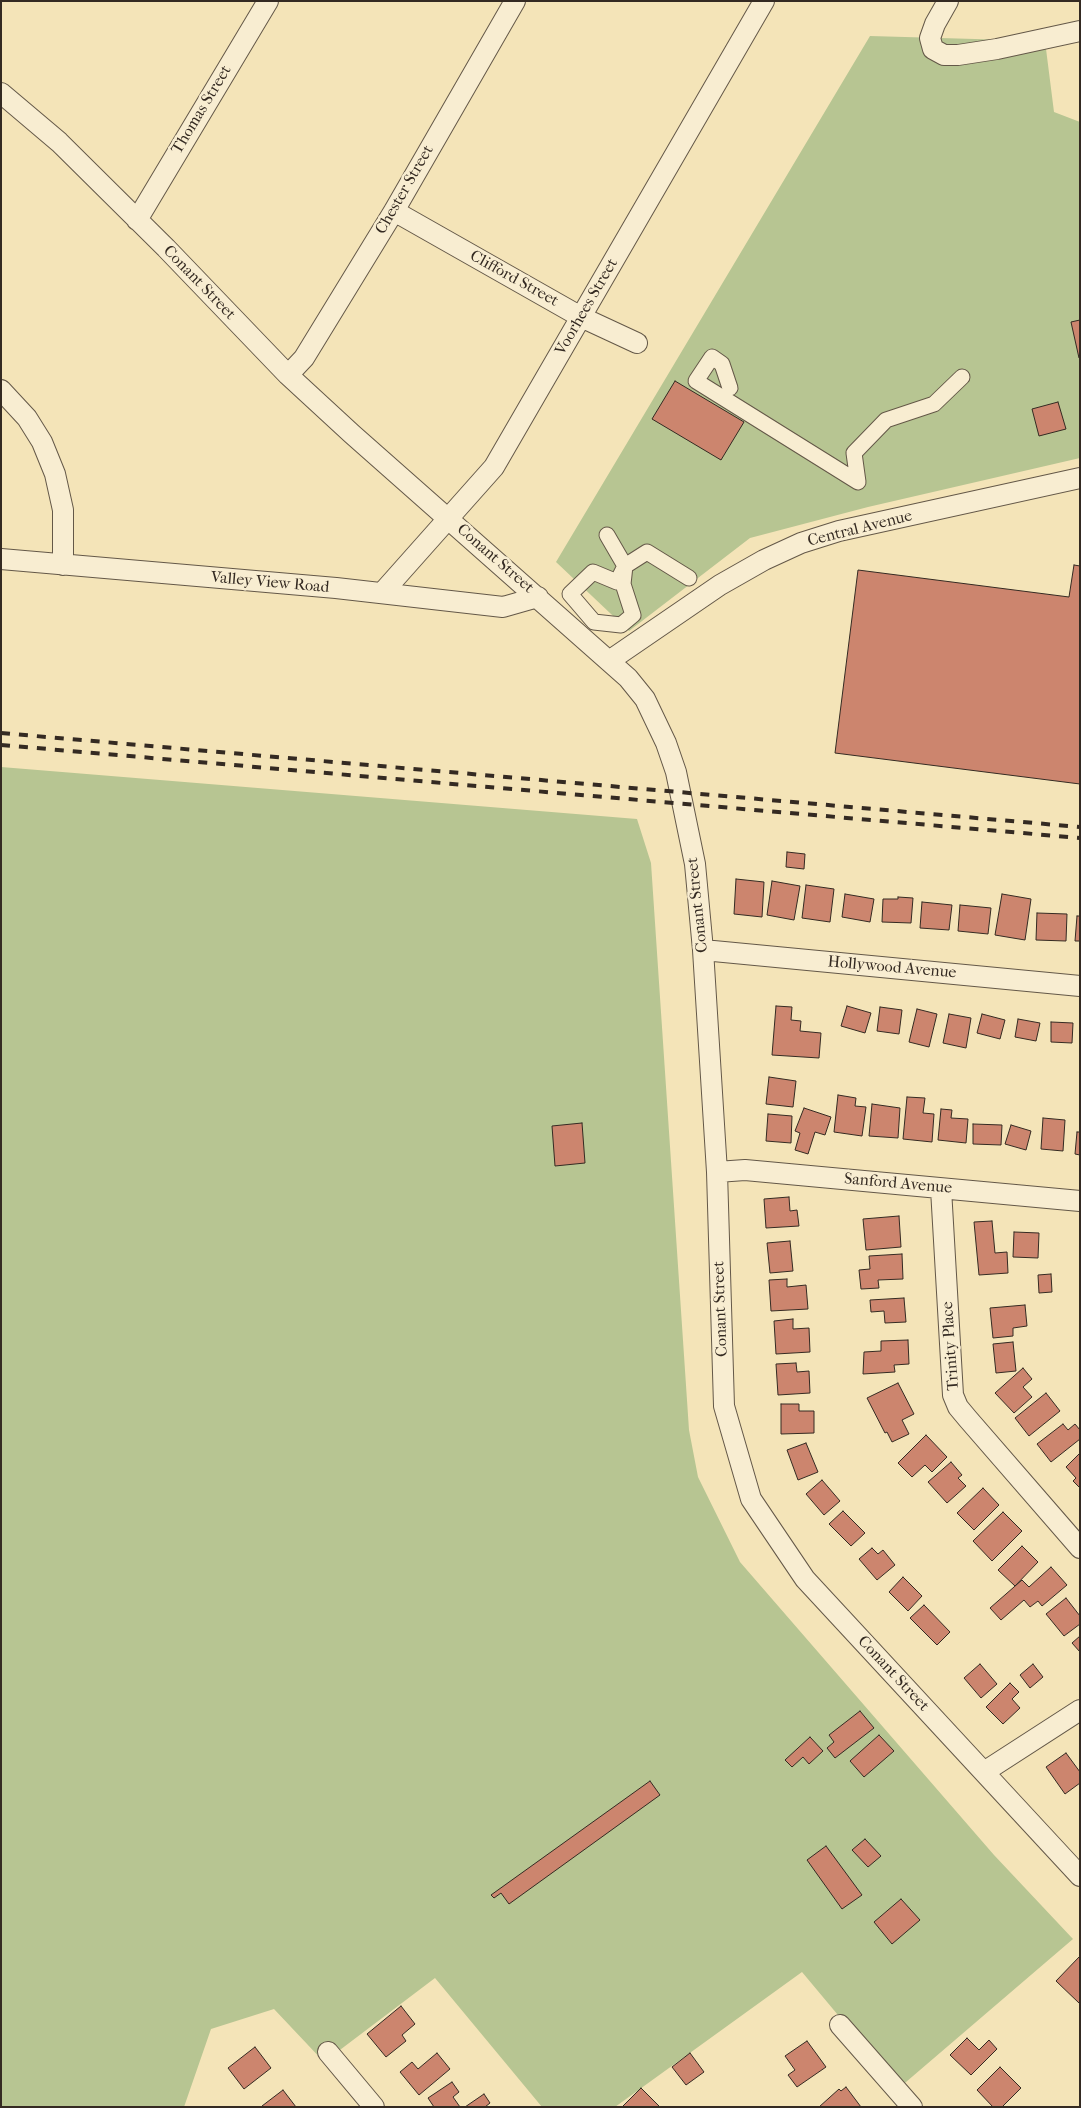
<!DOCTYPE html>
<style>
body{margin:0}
#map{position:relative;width:1081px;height:2108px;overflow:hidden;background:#f4e4b8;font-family:"IM FELL French Canon",serif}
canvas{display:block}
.frame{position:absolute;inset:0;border:2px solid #342a22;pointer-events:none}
</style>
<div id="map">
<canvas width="1081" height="2108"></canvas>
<div class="frame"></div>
</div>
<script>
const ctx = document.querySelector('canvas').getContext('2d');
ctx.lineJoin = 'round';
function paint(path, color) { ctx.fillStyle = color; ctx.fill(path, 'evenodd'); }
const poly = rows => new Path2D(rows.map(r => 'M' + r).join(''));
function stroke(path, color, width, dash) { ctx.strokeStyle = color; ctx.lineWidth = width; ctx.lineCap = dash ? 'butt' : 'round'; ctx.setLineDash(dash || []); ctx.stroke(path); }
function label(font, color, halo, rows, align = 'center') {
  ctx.font = font + ' "IM FELL French Canon",serif'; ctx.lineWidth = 5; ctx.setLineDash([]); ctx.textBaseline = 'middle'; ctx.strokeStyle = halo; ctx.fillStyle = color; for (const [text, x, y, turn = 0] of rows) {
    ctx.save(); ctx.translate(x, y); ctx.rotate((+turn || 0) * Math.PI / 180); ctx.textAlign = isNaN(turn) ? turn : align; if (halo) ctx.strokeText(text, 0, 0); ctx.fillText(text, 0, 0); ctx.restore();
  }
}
paint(poly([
 [870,36,1045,41,1054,112,1080,122,1080,458,868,507,750,538,629,631,556,562],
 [1,767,637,819,651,863,689,1430,698,1477,740,1562,994,1855,1073,1939,899,2088,802,1972,615,2107,542,2107,435,1978,324,2062,274,2009,211,2029,184,2107,1,2107]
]), '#b7c592');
const building = poly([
 [1080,320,1080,358,1079,358,1071,322,1080,320],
 [675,381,744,422,721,460,652,419,675,381],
 [1058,402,1066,429,1039,436,1032,409,1058,402],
 [1074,565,1080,566,1080,784,835,753,858,570,1069,597,1074,565],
 [787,852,805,854,804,869,786,867,787,852],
 [736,879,764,882,762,917,734,914,736,879],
 [772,881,800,886,794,920,767,915,772,881],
 [806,885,834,889,830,922,802,918,806,885],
 [845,894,874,899,870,922,842,917,845,894],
 [1002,894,1031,899,1025,940,995,935,1002,894],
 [898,897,913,898,911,923,882,922,883,899,898,899,898,897],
 [922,902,952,905,949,930,920,928,922,902],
 [960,905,991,908,988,934,958,931,960,905],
 [1037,913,1067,914,1066,941,1036,940,1037,913],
 [1077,916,1080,916,1080,941,1075,941,1077,916],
 [776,1006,792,1007,791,1020,801,1021,800,1031,821,1033,819,1058,772,1055,776,1006],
 [847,1006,871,1013,865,1033,841,1026,847,1006],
 [880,1007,902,1010,899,1034,877,1031,880,1007],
 [917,1009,937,1014,929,1047,909,1042,917,1009],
 [949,1014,971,1018,966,1048,943,1043,949,1014],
 [982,1014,1005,1020,1000,1039,977,1033,982,1014],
 [1018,1019,1040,1023,1036,1041,1015,1037,1018,1019],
 [1051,1022,1073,1023,1072,1043,1051,1042,1051,1022],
 [769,1077,796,1081,793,1107,766,1104,769,1077],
 [838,1095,856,1098,855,1106,866,1107,862,1136,834,1132,838,1095],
 [907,1097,925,1098,923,1113,934,1114,932,1142,903,1139,907,1097],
 [872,1104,900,1108,898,1138,869,1136,872,1104],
 [804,1108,831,1117,825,1135,815,1132,808,1154,795,1150,800,1133,795,1131,804,1108],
 [941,1109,952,1110,951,1118,968,1119,966,1143,938,1140,941,1109],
 [768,1114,792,1116,791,1143,766,1141,768,1114],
 [1043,1118,1065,1120,1063,1151,1041,1149,1043,1118],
 [582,1123,585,1163,555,1166,552,1126,582,1123],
 [973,1124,1002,1125,1001,1145,973,1144,973,1124],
 [1011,1125,1031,1131,1026,1150,1005,1144,1011,1125],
 [1077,1132,1080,1132,1080,1155,1075,1154,1077,1132],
 [789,1197,790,1211,797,1210,799,1226,766,1228,764,1199,789,1197],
 [899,1216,901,1247,866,1250,863,1219,899,1216],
 [992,1221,995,1253,1007,1252,1008,1273,979,1275,974,1222,992,1221],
 [1014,1232,1039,1233,1038,1258,1013,1257,1014,1232],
 [790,1241,793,1271,770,1273,767,1243,790,1241],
 [902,1254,903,1279,878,1280,879,1288,861,1289,859,1270,870,1269,869,1256,902,1254],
 [1051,1274,1052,1292,1039,1293,1038,1275,1051,1274],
 [787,1279,787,1287,806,1285,808,1309,771,1311,769,1280,787,1279],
 [904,1298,906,1322,885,1323,884,1311,871,1312,870,1300,904,1298],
 [1025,1305,1027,1326,1013,1328,1013,1336,993,1338,990,1308,1025,1305],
 [793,1319,793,1329,809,1328,810,1352,776,1354,774,1321,793,1319],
 [908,1340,909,1364,894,1365,895,1372,863,1374,864,1352,881,1351,881,1341,908,1340],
 [1013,1342,1016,1371,996,1373,993,1344,1013,1342],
 [796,1363,797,1372,809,1371,810,1393,778,1395,776,1364,796,1363],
 [1023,1368,1032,1379,1023,1387,1032,1397,1014,1413,995,1393,1023,1368],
 [898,1383,914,1414,902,1420,909,1434,892,1442,887,1432,885,1433,867,1398,898,1383],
 [1046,1393,1060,1411,1029,1436,1015,1418,1046,1393],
 [781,1404,799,1404,799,1411,814,1411,814,1433,781,1434,781,1404],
 [1063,1424,1068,1430,1075,1424,1080,1430,1080,1439,1051,1462,1037,1444,1063,1424],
 [926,1435,947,1457,932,1472,925,1465,912,1477,898,1463,926,1435],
 [806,1443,818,1472,798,1480,787,1450,806,1443],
 [1080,1453,1080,1488,1073,1481,1076,1478,1066,1467,1080,1453],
 [951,1462,962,1475,958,1478,966,1486,947,1503,928,1482,951,1462],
 [822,1480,840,1501,824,1515,806,1494,822,1480],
 [983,1488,999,1505,974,1530,957,1513,983,1488],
 [843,1511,865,1533,851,1546,829,1524,843,1511],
 [1003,1512,1022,1531,992,1561,973,1541,1003,1512],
 [1022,1546,1038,1562,1015,1586,998,1570,1022,1546],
 [872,1548,878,1554,883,1550,895,1565,877,1580,859,1559,872,1548],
 [1051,1567,1067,1585,1042,1606,1038,1601,1030,1607,1024,1600,1001,1620,990,1608,1022,1580,1029,1587,1051,1567],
 [903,1577,922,1596,908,1611,889,1592,903,1577],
 [1066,1598,1080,1616,1080,1624,1064,1636,1046,1614,1066,1598],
 [924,1605,950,1632,937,1645,910,1618,924,1605],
 [1080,1636,1080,1652,1072,1643,1080,1636],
 [980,1664,997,1684,981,1698,964,1678,980,1664],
 [1033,1664,1043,1677,1030,1688,1020,1675,1033,1664],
 [1010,1683,1019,1692,1012,1699,1020,1708,1003,1724,986,1707,1010,1683],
 [860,1711,874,1728,835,1758,827,1748,834,1742,829,1735,860,1711],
 [879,1735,894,1751,864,1777,850,1761,879,1735],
 [810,1737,823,1751,809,1764,803,1757,792,1767,785,1760,810,1737],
 [1066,1753,1080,1772,1080,1783,1065,1794,1046,1767,1066,1753],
 [650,1781,660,1795,509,1904,501,1893,494,1898,491,1895,650,1781],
 [865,1839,881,1856,868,1867,852,1850,865,1839],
 [826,1846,862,1895,842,1909,807,1860,826,1846],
 [901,1899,920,1920,892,1944,874,1922,901,1899],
 [1080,1956,1080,2002,1079,2003,1056,1981,1080,1956],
 [401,2006,415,2024,402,2035,406,2041,386,2057,367,2034,401,2006],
 [967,2038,979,2050,989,2040,997,2049,971,2075,950,2055,967,2038],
 [807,2041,826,2067,797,2087,788,2075,795,2070,785,2056,807,2041],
 [255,2047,271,2068,244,2089,228,2068,255,2047],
 [437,2053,450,2069,419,2095,400,2072,412,2062,418,2069,437,2053],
 [690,2053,704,2072,686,2085,672,2067,690,2053],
 [1000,2067,1021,2088,1002,2107,993,2107,977,2090,1000,2067],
 [452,2082,459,2092,453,2097,460,2107,434,2107,428,2098,452,2082],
 [846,2087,861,2107,819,2107,839,2089,841,2091,846,2087],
 [641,2088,660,2107,622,2107,641,2088],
 [283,2090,296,2107,263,2107,262,2106,283,2090],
 [484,2094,490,2103,485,2107,465,2107,484,2094]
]);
paint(building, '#cc856e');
stroke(building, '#342a22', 1);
const pedestrian = poly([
 [730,388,722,364,712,357,696,381,858,482,854,453,886,420,934,404,962,377],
 [607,535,625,566,617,582,593,572,570,594,594,622,621,625,633,615,623,584,625,566,647,552,689,578]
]);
const minor = poly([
 [948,1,935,24,930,38,933,49,944,55,958,55,997,49,1080,31],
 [1,93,59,142,166,248,288,375,352,434,628,678,645,699,666,743,676,772,695,864,703,950,717,1172,724,1406,751,1499,805,1579,1080,1876],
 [394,211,581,317,637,343],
 [137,220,268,1],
 [288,375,304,358,394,211,515,1],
 [1,390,27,418,42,442,55,474,63,510,63,565],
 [1,559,336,588,503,607,538,597],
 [382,593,494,467,764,1],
 [609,661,720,585,764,560,801,543,839,531,1080,478],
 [703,950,1080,986],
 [717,1172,745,1170,1080,1201],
 [941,1189,953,1395,958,1407,968,1419,1080,1548],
 [984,1772,1080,1710],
 [840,2025,912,2107],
 [328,2052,374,2107]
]);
stroke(pedestrian, '#645848', 17);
stroke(minor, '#645848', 22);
stroke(pedestrian, '#f8edd1', 15);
stroke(minor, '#f8edd1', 20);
stroke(poly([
 [1,733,1080,827],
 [1,745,1080,838]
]), '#342a22', 4, [9, 9]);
label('16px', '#342a22', '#f8edd1', [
 ["Thomas Street",202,110,-59],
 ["Chester Street",405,190,-60],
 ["Clifford Street",514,279,29],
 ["Conant Street",199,283,46],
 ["Voorhees Street",587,307,-60],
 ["Central Avenue",860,529,-14],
 ["Conant Street",495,559,41],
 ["Valley View Road",270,583,5],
 ["Conant Street",698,905,-96],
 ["Hollywood Avenue",892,968,5],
 ["Sanford Avenue",898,1184,5],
 ["Conant Street",721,1309,-92],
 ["Trinity Place",951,1346,-94],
 ["Conant Street",893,1674,47]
]);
</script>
